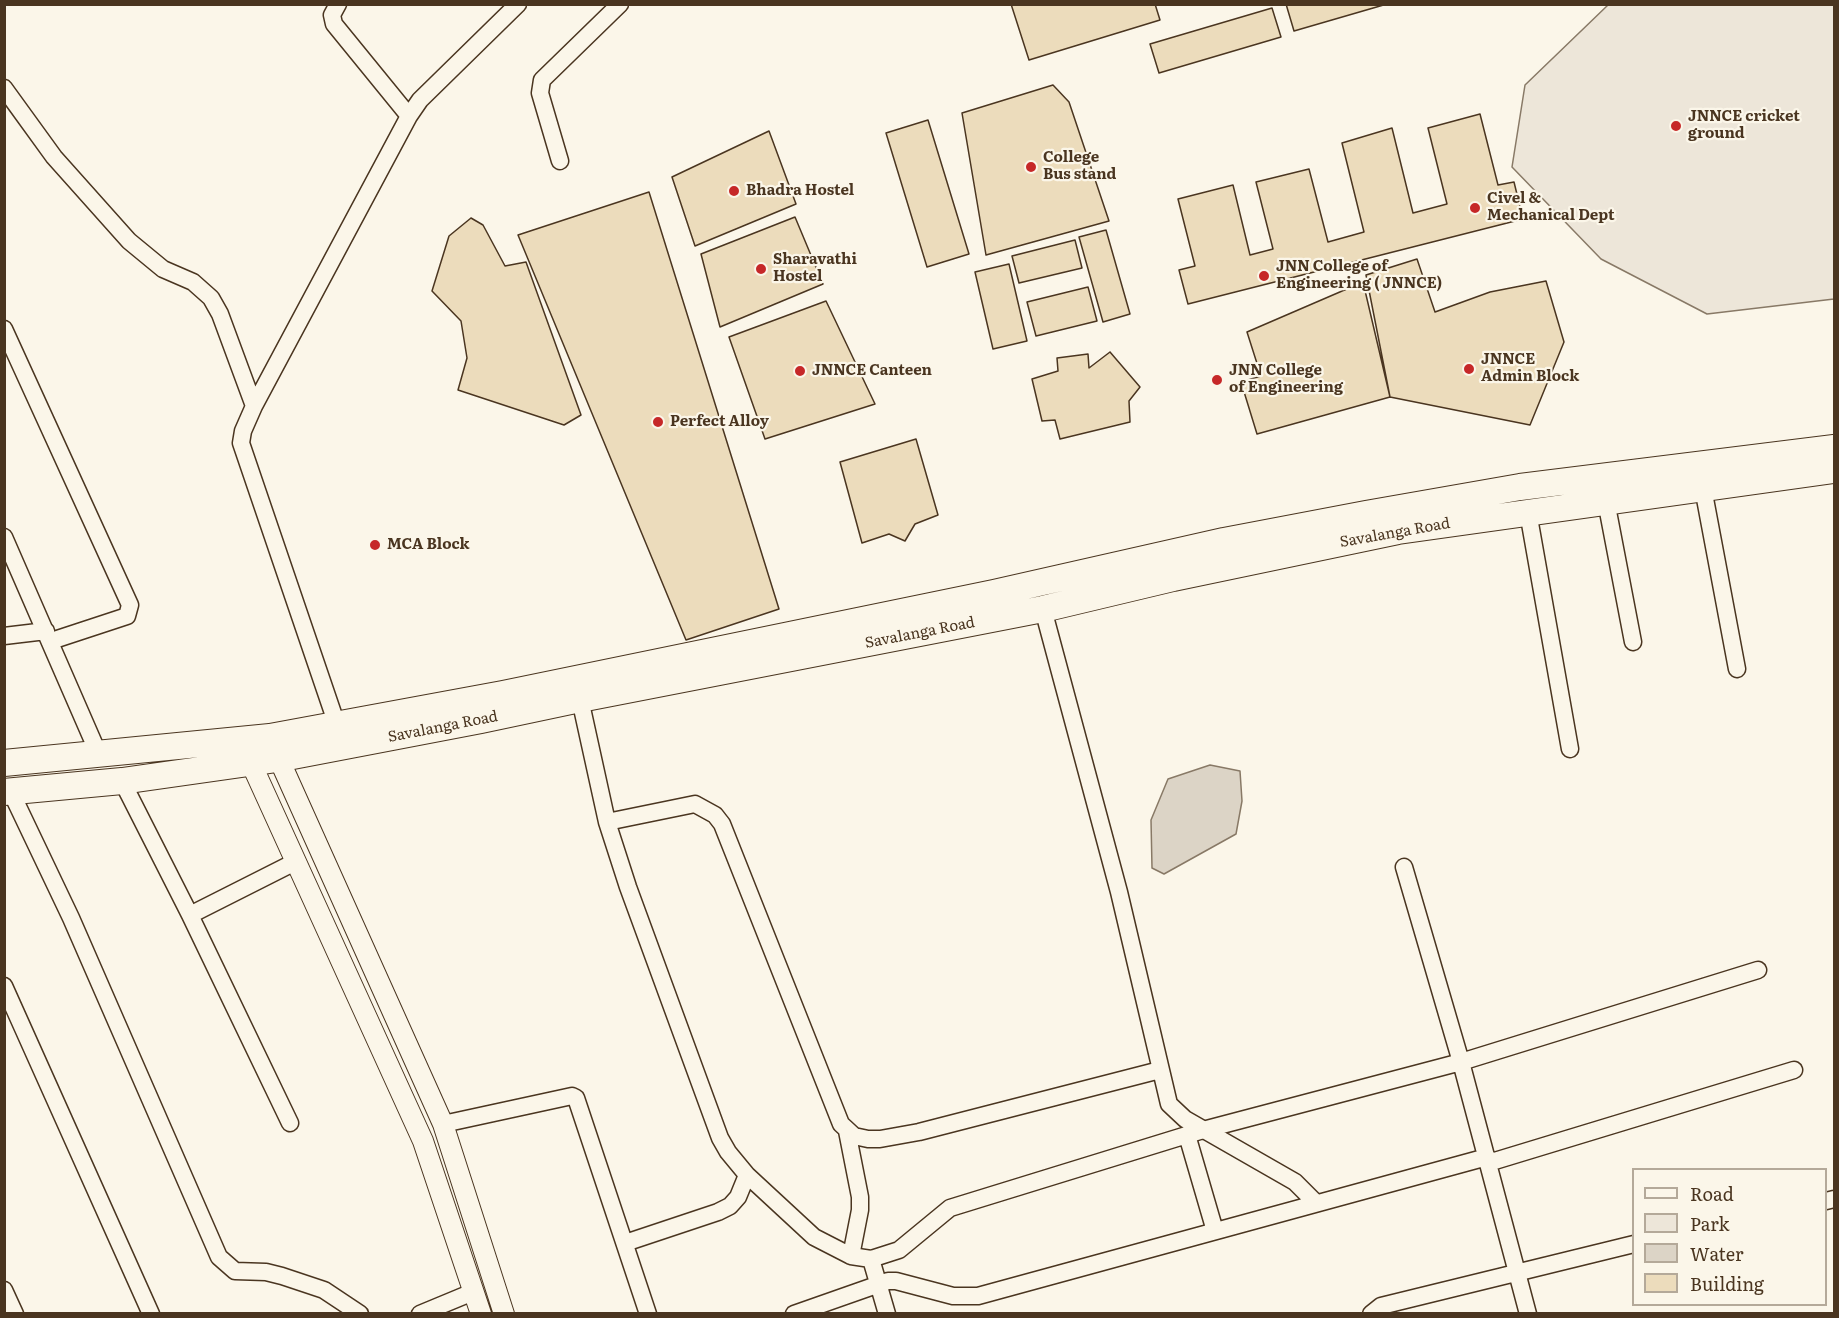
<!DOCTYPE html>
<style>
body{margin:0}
#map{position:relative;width:1839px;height:1318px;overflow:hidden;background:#fbf6e9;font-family:Literata,serif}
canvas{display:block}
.frame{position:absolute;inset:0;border:6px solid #4a3520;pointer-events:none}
.legend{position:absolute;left:1632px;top:1168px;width:195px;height:138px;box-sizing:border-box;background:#fbf6e9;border:2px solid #b4a999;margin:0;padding:8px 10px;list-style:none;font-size:18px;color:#4a3520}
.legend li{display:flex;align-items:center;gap:12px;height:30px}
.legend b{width:30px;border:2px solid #b4a999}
</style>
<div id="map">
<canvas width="1839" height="1318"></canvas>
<div class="frame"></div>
<ul class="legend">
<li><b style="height:8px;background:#fbf6e9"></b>Road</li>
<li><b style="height:16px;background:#ede6d9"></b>Park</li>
<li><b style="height:16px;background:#dcd4c6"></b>Water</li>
<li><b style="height:16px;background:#ecdcbc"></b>Building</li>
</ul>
</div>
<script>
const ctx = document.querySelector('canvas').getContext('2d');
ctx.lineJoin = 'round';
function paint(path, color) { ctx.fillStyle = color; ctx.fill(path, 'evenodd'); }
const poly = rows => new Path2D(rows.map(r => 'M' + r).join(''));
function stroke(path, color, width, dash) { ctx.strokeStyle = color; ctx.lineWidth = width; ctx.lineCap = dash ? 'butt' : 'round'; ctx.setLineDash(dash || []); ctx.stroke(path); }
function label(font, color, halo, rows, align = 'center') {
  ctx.font = font + ' Literata,serif'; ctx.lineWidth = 4.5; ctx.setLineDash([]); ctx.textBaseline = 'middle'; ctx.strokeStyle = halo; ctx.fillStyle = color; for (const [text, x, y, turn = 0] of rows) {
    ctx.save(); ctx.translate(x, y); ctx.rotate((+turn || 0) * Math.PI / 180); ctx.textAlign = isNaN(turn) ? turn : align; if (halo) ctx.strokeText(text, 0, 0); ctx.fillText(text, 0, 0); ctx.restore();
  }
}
const green = poly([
 [1608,5,1834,5,1834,299,1707,314,1601,259,1512,167,1525,85,1608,5]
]);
paint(green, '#ede6d9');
stroke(green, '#887966', 1.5);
const water = poly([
 [1210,765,1240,771,1242,801,1236,834,1164,874,1152,868,1151,820,1168,779,1210,765]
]);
paint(water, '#dcd4c6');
stroke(water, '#887966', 1.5);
const building = poly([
 [1011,4,1155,4,1160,20,1029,60,1011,4],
 [1286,4,1387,4,1294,31,1286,4],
 [1272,8,1281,37,1159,73,1150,44,1272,8],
 [1053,85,1069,102,1109,221,986,255,962,113,1053,85],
 [1480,114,1498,185,1514,182,1523,219,1188,304,1179,270,1195,266,1178,199,1233,185,1250,255,1273,249,1256,182,1309,169,1328,242,1364,232,1342,143,1392,128,1413,213,1447,204,1428,128,1480,114],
 [928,120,969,254,927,267,886,133,928,120],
 [769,131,796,204,695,246,672,177,769,131],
 [649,192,779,609,686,640,518,235,649,192],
 [795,217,823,284,720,327,701,254,795,217],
 [471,218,483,225,505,266,526,262,581,415,564,425,458,390,467,358,461,321,432,291,449,236,471,218],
 [1106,230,1130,314,1103,322,1079,237,1106,230],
 [1075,240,1082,268,1019,283,1012,256,1075,240],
 [1417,259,1435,312,1490,292,1546,281,1564,342,1530,425,1390,397,1366,275,1417,259],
 [1009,264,1027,341,993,349,975,272,1009,264],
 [1363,282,1390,397,1257,434,1241,382,1261,376,1247,332,1363,282],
 [1088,287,1097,321,1036,336,1027,302,1088,287],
 [826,301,875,404,765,439,729,337,826,301],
 [1110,352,1140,387,1129,401,1130,422,1060,439,1055,420,1042,421,1032,379,1058,371,1057,358,1088,354,1089,368,1110,352],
 [916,439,938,515,915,524,905,541,889,534,862,543,840,462,916,439]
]);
paint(building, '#ecdcbc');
stroke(building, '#4a3520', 1.5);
const minor = poly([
 [338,4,332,15,334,24,409,116],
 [4,88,54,157,129,241,163,269,193,282,211,298,220,314,254,406],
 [560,161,540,93,542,80,620,4],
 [4,329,130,605,127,616,51,641],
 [1703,488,1737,669],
 [1606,501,1633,642],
 [1528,512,1570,749],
 [4,537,99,755],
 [1043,609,1119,892,1169,1104,1185,1119,1295,1182,1316,1203],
 [4,636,46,631],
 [580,699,607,822,628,887,720,1138,728,1152,747,1175,814,1237,851,1256,871,1259,899,1250,950,1208,1203,1130,1461,1062,1758,970],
 [337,725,241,443,243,431,254,406,409,116,420,100,518,4],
 [122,781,190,915,290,1123],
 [11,792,71,918,219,1257,235,1271,266,1272,282,1276,324,1290,360,1314],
 [607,822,695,804,715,815,722,824,841,1124,854,1136,868,1139,880,1139,919,1132,1160,1070],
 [1404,867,1461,1062,1528,1314],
 [190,915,295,862],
 [4,986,151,1314],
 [443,1124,572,1096,576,1098,648,1314],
 [847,1131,860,1197,860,1210,851,1256],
 [1187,1135,1215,1231],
 [1488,1163,1794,1070],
 [1826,1201,1834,1199],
 [625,1243,718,1212,730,1206,738,1197,747,1175],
 [871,1259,887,1314],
 [4,1290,15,1314],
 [420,1314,473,1292],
 [794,1314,888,1281,896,1281,953,1296,978,1296,1487,1157],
 [1371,1314,1381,1306,1634,1244]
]);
const tertiary = poly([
 [274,748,443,1124,504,1314],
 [246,752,423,1141,481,1314]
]);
const primary = poly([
 [4,763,270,737,503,694,994,593,1224,541,1366,514,1520,487,1834,448],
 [4,792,122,781,277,759,481,720,580,699,1043,609,1173,578,1398,531,1834,470]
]);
stroke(minor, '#4a3520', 19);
stroke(tertiary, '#4a3520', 22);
stroke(primary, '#4a3520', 28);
stroke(minor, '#fbf6e9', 16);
stroke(tertiary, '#fbf6e9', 20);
stroke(primary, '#fbf6e9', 26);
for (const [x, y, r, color] of [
 [1676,126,6,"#c62828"],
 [1031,167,6,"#c62828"],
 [734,191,6,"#c62828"],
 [1475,208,6,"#c62828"],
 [761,269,6,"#c62828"],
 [1264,276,6,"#c62828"],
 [1469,369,6,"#c62828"],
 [800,371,6,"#c62828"],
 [1217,380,6,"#c62828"],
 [658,422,6,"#c62828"],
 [375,545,6,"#c62828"]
]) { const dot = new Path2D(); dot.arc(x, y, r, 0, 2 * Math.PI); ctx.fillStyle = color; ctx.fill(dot); stroke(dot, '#fbf6e9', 2); }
label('bold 15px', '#4a3520', '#fbf6e9', [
 ["JNNCE cricket",1688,117],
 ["ground",1688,134],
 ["College",1043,158],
 ["Bus stand",1043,175],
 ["Bhadra Hostel",746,191],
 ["Civel &",1487,199],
 ["Mechanical Dept",1487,216],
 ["Sharavathi",773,260],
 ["Hostel",773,277],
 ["JNN College of",1276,267],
 ["Engineering ( JNNCE)",1276,284],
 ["JNNCE",1481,360],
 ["Admin Block",1481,377],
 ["JNNCE Canteen",812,371],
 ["JNN College",1229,371],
 ["of Engineering",1229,388],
 ["Perfect Alloy",670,422],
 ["MCA Block",387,545]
], 'left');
label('15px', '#4a3520', '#fbf6e9', [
 ["Savalanga Road",1395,533,-10],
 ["Savalanga Road",920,633,-11],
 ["Savalanga Road",443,727,-11]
]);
</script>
